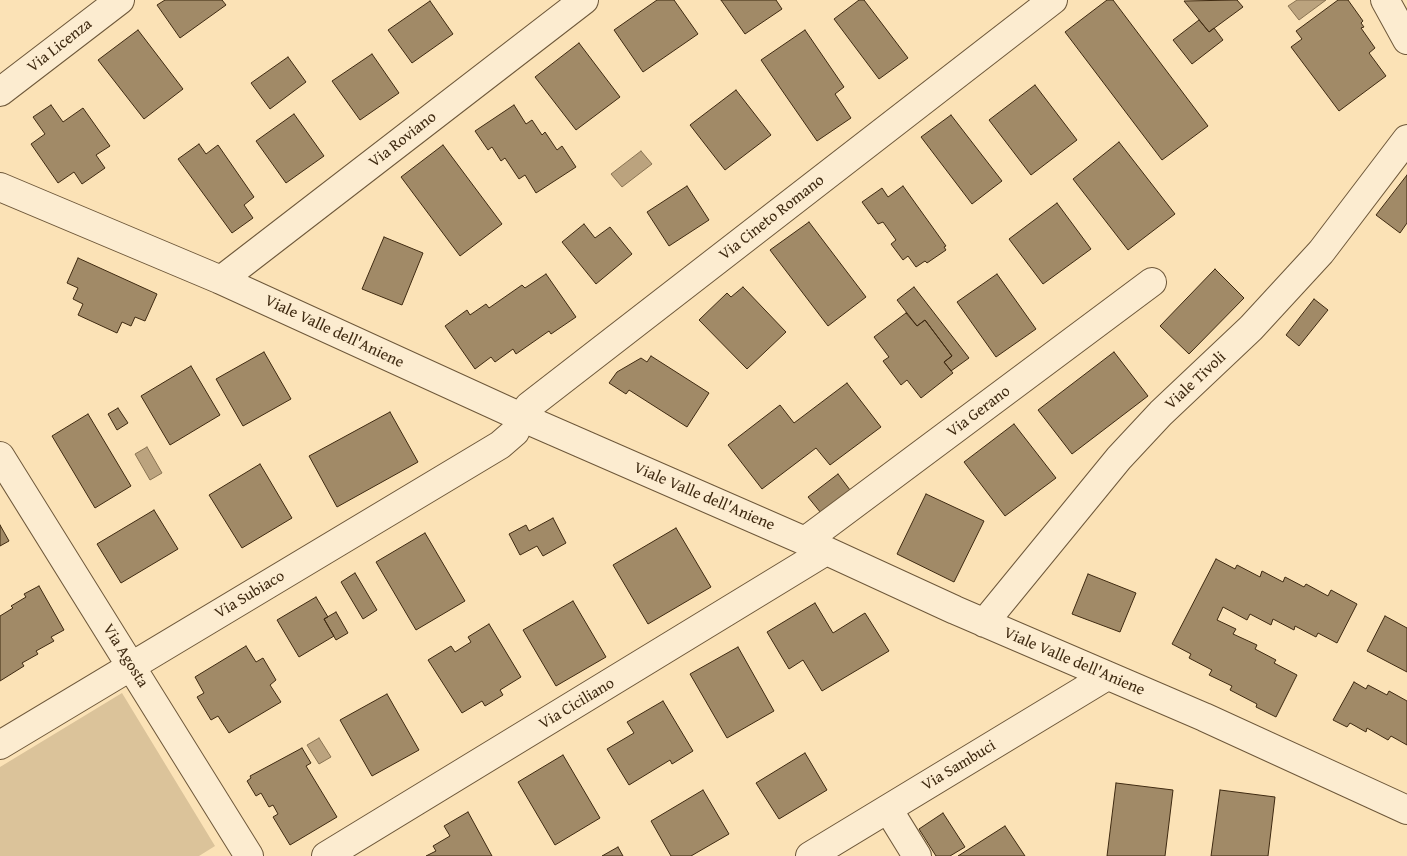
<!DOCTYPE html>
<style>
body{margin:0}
canvas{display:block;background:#fbe2b6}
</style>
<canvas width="1407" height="856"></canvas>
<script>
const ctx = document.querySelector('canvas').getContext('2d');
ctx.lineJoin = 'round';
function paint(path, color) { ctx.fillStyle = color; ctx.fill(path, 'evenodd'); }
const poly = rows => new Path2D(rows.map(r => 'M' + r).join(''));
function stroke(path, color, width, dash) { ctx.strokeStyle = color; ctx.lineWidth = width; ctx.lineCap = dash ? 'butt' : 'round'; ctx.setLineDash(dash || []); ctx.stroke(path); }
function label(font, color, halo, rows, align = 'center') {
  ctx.font = font + ' "Gentium Book Plus",serif'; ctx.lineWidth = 5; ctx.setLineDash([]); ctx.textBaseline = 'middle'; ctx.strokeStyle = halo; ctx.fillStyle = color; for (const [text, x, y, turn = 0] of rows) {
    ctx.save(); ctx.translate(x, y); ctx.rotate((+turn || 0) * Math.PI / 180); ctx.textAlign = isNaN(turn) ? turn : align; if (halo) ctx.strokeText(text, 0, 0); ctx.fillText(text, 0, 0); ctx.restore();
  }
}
paint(poly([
 [122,693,215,846,199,856,0,856,0,767]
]), '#dbc39a');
const water = poly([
 [1297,0,1326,0,1299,20,1288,6,1297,0],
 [641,151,652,164,622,187,611,174,641,151],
 [147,447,162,473,150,480,135,454,147,447],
 [319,738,331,757,319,764,307,745,319,738]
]);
paint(water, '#bba37e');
stroke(water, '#897352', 1);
const building = poly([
 [165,0,222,0,226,5,180,38,157,5,165,0],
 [657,0,674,0,698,34,643,72,614,30,657,0],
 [721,0,776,0,782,9,745,34,721,0],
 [859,0,864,0,908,58,879,79,834,19,859,0],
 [1107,0,1113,0,1208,126,1162,160,1065,32,1107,0],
 [1237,0,1243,7,1209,32,1184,1,1237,0],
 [1338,0,1348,0,1363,21,1361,23,1364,27,1361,28,1375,48,1369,53,1386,76,1339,111,1291,47,1302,39,1296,31,1338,0],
 [430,1,453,34,412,63,388,30,430,1],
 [1199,20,1209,32,1214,28,1223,40,1192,64,1173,40,1199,20],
 [138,30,183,89,144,119,98,60,138,30],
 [805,30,844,87,835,94,851,118,817,141,761,60,805,30],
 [579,43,620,97,576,130,535,77,579,43],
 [372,54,399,93,360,120,332,81,372,54],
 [288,57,306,82,270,109,251,83,288,57],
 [1035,85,1077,140,1031,175,989,120,1035,85],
 [736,90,771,135,725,170,690,125,736,90],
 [51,105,63,122,83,108,110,146,96,155,105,168,82,184,74,172,58,183,31,144,45,134,33,117,51,105],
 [514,105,526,124,532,120,542,135,545,132,557,150,562,146,576,167,536,193,525,175,519,179,505,158,501,161,492,147,488,150,475,131,514,105],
 [294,114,324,156,286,183,256,141,294,114],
 [951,115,1002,181,972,204,921,137,951,115],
 [1119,142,1175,214,1128,250,1073,179,1119,142],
 [199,144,206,154,218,145,254,197,244,205,253,218,232,233,178,159,199,144],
 [443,145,502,224,460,256,401,177,443,145],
 [1407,175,1407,223,1400,233,1376,215,1407,175],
 [687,186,709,220,669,246,647,212,687,186],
 [903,186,946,246,944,247,946,250,927,263,925,261,916,267,908,256,903,260,891,244,896,240,883,222,878,224,862,202,882,188,888,197,903,186],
 [1057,203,1091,249,1043,284,1009,239,1057,203],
 [809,222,866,297,828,326,770,250,809,222],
 [584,224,595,238,610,227,632,254,596,284,562,242,584,224],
 [384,237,423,253,402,305,362,289,384,237],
 [78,258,157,294,145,321,135,317,131,326,122,322,117,333,78,315,83,304,73,299,78,288,67,283,78,258],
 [1215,269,1244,298,1189,354,1160,326,1215,269],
 [546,274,576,317,551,334,549,331,516,354,513,349,495,362,491,357,475,369,445,326,467,310,470,315,486,304,489,308,522,285,525,288,546,274],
 [997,274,1036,329,996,357,957,302,997,274],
 [743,287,786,332,747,369,699,320,727,293,731,297,743,287],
 [914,287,969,358,951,371,944,362,952,356,925,320,917,326,897,300,914,287],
 [1314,299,1328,310,1299,346,1286,335,1314,299],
 [906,313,917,326,925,320,952,356,944,362,953,373,921,398,907,380,901,385,883,361,889,357,874,337,906,313],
 [264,352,291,399,243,426,216,379,264,352],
 [1114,352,1148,396,1072,454,1038,410,1114,352],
 [651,356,709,393,687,427,629,390,626,394,609,383,617,372,641,358,647,362,651,356],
 [191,366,220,415,170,445,141,396,191,366],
 [847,383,881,427,830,465,816,448,762,489,728,445,780,405,794,423,847,383],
 [118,408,128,423,117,430,108,414,118,408],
 [390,412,418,462,337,507,309,456,390,412],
 [88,414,131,486,95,508,52,436,88,414],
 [1014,424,1056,478,1005,516,964,462,1014,424],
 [260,464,292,518,242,548,209,495,260,464],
 [838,474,850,490,821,513,808,497,838,474],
 [926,494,984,521,954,582,897,554,926,494],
 [154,510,178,549,121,583,97,544,154,510],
 [553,518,566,543,543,556,537,546,520,555,509,534,526,525,529,531,553,518],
 [0,525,9,541,0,546,0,525],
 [676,528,711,587,648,624,613,565,676,528],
 [425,533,465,601,416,630,376,562,425,533],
 [1216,559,1235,569,1237,565,1260,577,1262,571,1283,582,1285,577,1304,587,1306,584,1328,596,1331,590,1357,604,1337,643,1318,633,1316,637,1295,626,1294,630,1273,619,1271,625,1250,614,1247,620,1223,607,1217,620,1236,629,1233,634,1257,645,1255,649,1276,660,1274,663,1297,675,1276,717,1256,707,1257,704,1230,690,1232,686,1209,675,1212,670,1189,658,1191,654,1172,644,1216,559],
 [355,573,377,610,363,619,341,582,355,573],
 [1088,574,1136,593,1120,632,1072,614,1088,574],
 [39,586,64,630,51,637,54,641,36,651,38,654,22,663,24,666,0,681,0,616,13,608,11,606,26,597,24,594,39,586],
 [316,597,328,617,324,619,334,636,299,657,277,620,316,597],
 [573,601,606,657,556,686,523,630,573,601],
 [815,603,833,633,865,613,889,651,822,691,803,660,789,669,767,632,815,603],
 [336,612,348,633,336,640,324,619,336,612],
 [1385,616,1407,628,1407,672,1367,651,1385,616],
 [489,624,521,677,500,690,503,695,485,706,482,701,462,713,428,660,451,646,455,652,471,642,468,637,489,624],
 [246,646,256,662,263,658,276,680,270,685,281,702,229,733,218,716,211,720,197,697,204,693,195,677,246,646],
 [738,647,774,711,727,738,690,674,738,647],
 [1354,682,1366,689,1368,685,1387,695,1389,691,1407,701,1407,745,1391,736,1388,740,1367,728,1366,732,1350,723,1347,727,1333,720,1354,682],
 [387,694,419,750,372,776,340,720,387,694],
 [663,701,693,751,672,764,670,760,629,785,607,749,634,733,627,722,663,701],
 [302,748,311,763,306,766,337,817,290,845,273,817,278,814,273,805,269,807,261,793,256,796,247,781,251,778,250,776,302,748],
 [805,753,827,790,779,819,756,783,805,753],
 [563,755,600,818,555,845,518,782,563,755],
 [1116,783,1173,790,1165,856,1107,856,1116,783],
 [703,790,729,834,691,856,671,856,651,821,703,790],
 [1220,790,1275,797,1268,856,1211,856,1220,790],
 [468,812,492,856,426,856,436,851,433,846,450,836,444,826,468,812],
 [943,813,965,847,950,856,936,856,919,829,943,813],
 [1005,826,1025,856,958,856,1005,826],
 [618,847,623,856,602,856,618,847]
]);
paint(building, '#a18a67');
stroke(building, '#3f2a11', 1);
const minor = poly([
 [1385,0,1407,40],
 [0,92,120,0],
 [0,187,221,280,521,417,805,541,955,610,1204,717,1407,810],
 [221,280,584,0],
 [0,456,249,856],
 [805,541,1152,282],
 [984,623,1119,458,1161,413,1251,328,1321,252,1407,139],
 [0,745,500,445,515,432,521,417,529,406,1053,0],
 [888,809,917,856],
 [326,856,826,551],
 [810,856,1107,676]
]);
stroke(minor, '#6e583a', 30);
stroke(minor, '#fcecd0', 28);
label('16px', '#3f2a11', '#fcecd0', [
 ["Via Licenza",60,46,-38],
 ["Via Roviano",403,140,-38],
 ["Via Cineto Romano",772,218,-38],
 ["Viale Valle dell'Aniene",334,332,25],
 ["Viale Tivoli",1196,381,-43],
 ["Via Gerano",979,412,-37],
 ["Viale Valle dell'Aniene",704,497,23],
 ["Via Subiaco",250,595,-31],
 ["Via Agosta",125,656,58],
 ["Viale Valle dell'Aniene",1074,662,23],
 ["Via Ciciliano",577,704,-31],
 ["Via Sambuci",959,766,-31]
]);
</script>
